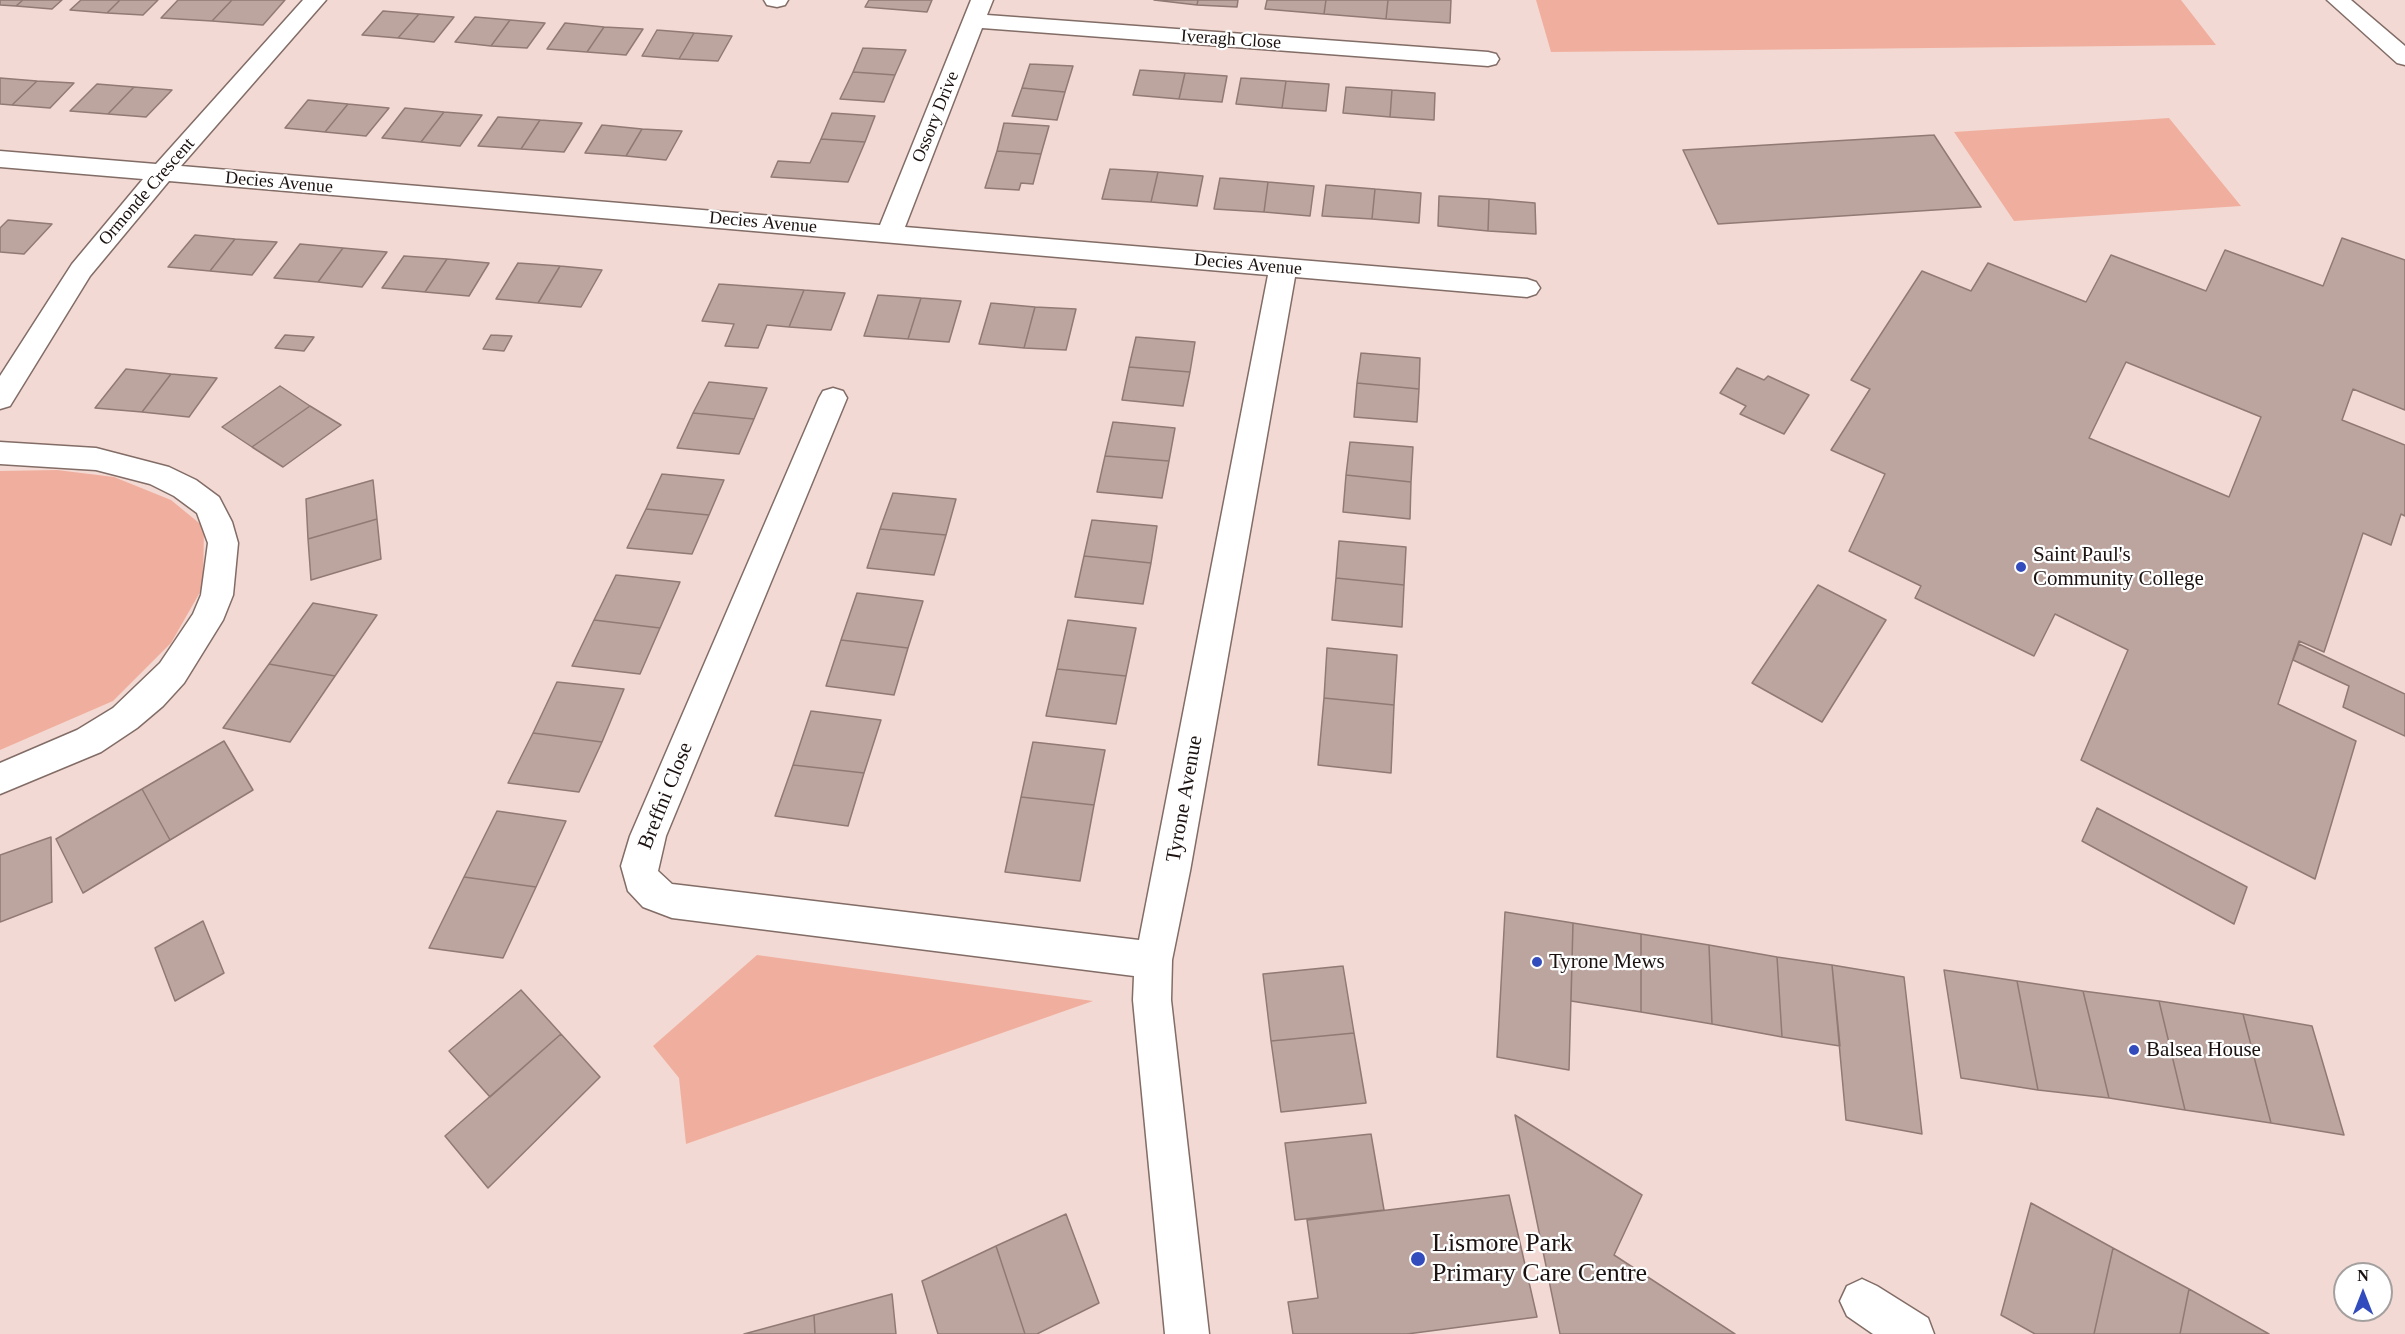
<!DOCTYPE html>
<style>
body{margin:0}
#map{position:relative;width:2405px;height:1334px;overflow:hidden;background:#f3d9d3;font-family:"Times New Roman",serif}
canvas{display:block}
.north{position:absolute;left:2333px;top:1262px;width:60px;height:60px;box-sizing:border-box;background:#fff;border:2px solid #a4a09f;border-radius:50%;rotate:0deg;font-size:16px;font-weight:700;line-height:24px;text-align:center;color:#1b1210}
.north::after{content:'';display:block;margin:auto;width:21px;height:27px;background:#334cbd;clip-path:polygon(50% 0,100% 100%,50% 72%,0 100%)}
</style>
<div id="map">
<canvas width="2405" height="1334"></canvas>
<div class="north">N</div>
</div>
<script>
const ctx = document.querySelector('canvas').getContext('2d');
ctx.lineJoin = 'round';
function paint(path, color) { ctx.fillStyle = color; ctx.fill(path, 'evenodd'); }
const poly = rows => new Path2D(rows.map(r => 'M' + r).join(''));
function stroke(path, color, width, dash) { ctx.strokeStyle = color; ctx.lineWidth = width; ctx.lineCap = dash ? 'butt' : 'round'; ctx.setLineDash(dash || []); ctx.stroke(path); }
function label(font, color, halo, rows, align = 'center') {
  ctx.font = font + ' "Times New Roman",serif'; ctx.lineWidth = 4.5; ctx.setLineDash([]); ctx.textBaseline = 'middle'; ctx.strokeStyle = halo; ctx.fillStyle = color; for (const [text, x, y, turn = 0] of rows) {
    ctx.save(); ctx.translate(x, y); ctx.rotate((+turn || 0) * Math.PI / 180); ctx.textAlign = isNaN(turn) ? turn : align; if (halo) ctx.strokeText(text, 0, 0); ctx.fillText(text, 0, 0); ctx.restore();
  }
}
paint(poly([
 [1536,0,2181,0,2216,45,1551,52],
 [2169,118,2241,206,2014,221,1954,132],
 [57,470,114,477,171,500,204,527,203,587,171,643,113,701,0,750,0,471],
 [757,955,1093,1001,686,1144,679,1078,653,1046]
]), '#f0af9e');
const building = poly([
 [0,0,23,0,16,6,0,5,0,0],
 [23,0,62,0,52,9,16,6,23,0],
 [81,0,120,0,107,13,70,10,81,0],
 [120,0,158,0,143,15,107,13,120,0],
 [178,0,232,0,212,21,161,18,178,0],
 [232,0,285,0,263,25,212,21,232,0],
 [869,0,932,0,927,12,865,7,869,0],
 [1154,0,1198,0,1197,5,1154,0],
 [1198,0,1238,0,1237,7,1197,5,1198,0],
 [1267,0,1326,0,1324,14,1265,9,1267,0],
 [1326,0,1388,0,1386,19,1324,14,1326,0],
 [1388,0,1451,0,1450,23,1386,19,1388,0],
 [383,11,419,14,398,38,362,35,383,11],
 [419,14,454,17,434,42,398,38,419,14],
 [475,17,510,20,491,46,455,42,475,17],
 [510,20,545,23,527,48,491,46,510,20],
 [565,23,604,27,587,52,547,49,565,23],
 [604,27,643,29,626,55,587,52,604,27],
 [657,30,694,33,679,59,642,56,657,30],
 [694,33,732,36,718,61,679,59,694,33],
 [863,48,906,50,895,75,853,72,863,48],
 [1030,64,1073,66,1065,92,1022,88,1030,64],
 [1140,70,1185,73,1179,99,1133,95,1140,70],
 [853,72,895,75,884,102,840,99,853,72],
 [1185,73,1227,76,1222,102,1179,99,1185,73],
 [0,78,37,81,12,105,0,104,0,78],
 [1241,78,1286,81,1282,108,1236,104,1241,78],
 [37,81,74,83,50,108,12,105,37,81],
 [1286,81,1329,84,1326,111,1282,108,1286,81],
 [97,84,134,87,108,114,70,111,97,84],
 [134,87,172,90,146,117,108,114,134,87],
 [1346,87,1392,90,1390,117,1343,113,1346,87],
 [1022,88,1065,92,1057,120,1012,116,1022,88],
 [1392,90,1435,93,1434,120,1390,117,1392,90],
 [308,100,348,104,325,132,285,128,308,100],
 [348,104,389,108,366,136,325,132,348,104],
 [405,108,444,112,421,142,382,138,405,108],
 [444,112,482,115,460,146,421,142,444,112],
 [832,113,875,116,865,142,821,139,832,113],
 [498,117,540,120,521,149,478,146,498,117],
 [540,120,582,123,564,152,521,149,540,120],
 [1004,123,1049,126,1041,154,997,151,1004,123],
 [602,125,642,129,626,156,585,153,602,125],
 [642,129,682,131,666,160,626,156,642,129],
 [1934,135,1981,207,1718,224,1683,150,1934,135],
 [821,139,865,142,848,182,771,177,778,161,810,163,821,139],
 [997,151,1041,154,1033,184,1021,183,1019,190,985,188,997,151],
 [1110,169,1158,172,1151,202,1102,199,1110,169],
 [1158,172,1203,176,1197,206,1151,202,1158,172],
 [1220,178,1268,182,1264,212,1214,209,1220,178],
 [1268,182,1314,186,1310,216,1264,212,1268,182],
 [1326,185,1375,189,1372,219,1322,216,1326,185],
 [1375,189,1421,193,1419,223,1372,219,1375,189],
 [1439,196,1489,199,1488,231,1438,226,1439,196],
 [1489,199,1535,203,1536,234,1488,231,1489,199],
 [8,220,52,224,24,254,0,252,0,228,8,220],
 [195,235,235,239,210,271,168,267,195,235],
 [2342,238,2405,260,2405,410,2353,389,2342,420,2405,445,2405,516,2401,514,2391,545,2363,533,2324,652,2299,641,2278,704,2356,741,2315,879,2081,760,2128,650,2055,614,2034,656,1915,598,1921,586,1849,551,1885,474,1831,450,1870,389,1851,380,1922,271,1971,291,1988,263,2086,302,2111,255,2206,291,2225,250,2323,286,2342,238],
 [2126,362,2261,417,2229,497,2089,438,2126,362],
 [235,239,277,242,252,275,210,271,235,239],
 [300,244,343,248,318,282,274,278,300,244],
 [343,248,387,252,362,287,318,282,343,248],
 [404,256,447,259,425,292,382,288,404,256],
 [447,259,489,263,469,296,425,292,447,259],
 [518,263,560,266,538,303,496,299,518,263],
 [560,266,602,270,581,307,538,303,560,266],
 [719,284,804,290,789,327,767,325,758,348,725,346,734,324,702,321,719,284],
 [804,290,845,293,831,330,789,327,804,290],
 [878,295,921,298,908,339,864,336,878,295],
 [921,298,961,301,949,342,908,339,921,298],
 [991,303,1035,307,1024,348,979,344,991,303],
 [1035,307,1076,309,1066,350,1024,348,1035,307],
 [285,335,314,337,304,351,275,348,285,335],
 [491,335,512,336,504,351,483,349,491,335],
 [1136,337,1195,342,1190,372,1129,367,1136,337],
 [1361,353,1420,358,1419,389,1357,383,1361,353],
 [1129,367,1190,372,1183,406,1122,400,1129,367],
 [1737,368,1764,380,1768,376,1809,395,1784,434,1740,414,1746,406,1720,393,1737,368],
 [126,369,171,374,142,412,95,408,126,369],
 [171,374,217,378,189,417,142,412,171,374],
 [709,382,767,388,754,419,693,413,709,382],
 [1357,383,1419,389,1417,422,1354,417,1357,383],
 [280,386,310,406,252,447,222,427,280,386],
 [310,406,341,425,283,467,252,447,310,406],
 [693,413,754,419,739,454,677,448,693,413],
 [1113,422,1175,428,1169,461,1105,456,1113,422],
 [1350,442,1413,447,1411,482,1346,475,1350,442],
 [1105,456,1169,461,1162,498,1097,492,1105,456],
 [662,474,724,480,709,515,646,509,662,474],
 [1346,475,1411,482,1410,519,1343,512,1346,475],
 [373,480,377,519,308,539,306,499,373,480],
 [893,493,956,499,946,535,880,529,893,493],
 [646,509,709,515,692,554,627,548,646,509],
 [377,519,381,559,311,580,308,539,377,519],
 [1092,520,1157,526,1151,563,1084,556,1092,520],
 [880,529,946,535,934,575,867,568,880,529],
 [1339,541,1406,547,1404,585,1336,578,1339,541],
 [1084,556,1151,563,1143,604,1075,597,1084,556],
 [616,575,680,582,660,628,594,620,616,575],
 [1336,578,1404,585,1402,627,1332,620,1336,578],
 [1818,585,1886,620,1822,722,1752,683,1818,585],
 [857,593,923,601,908,648,841,640,857,593],
 [313,603,377,615,335,676,269,664,313,603],
 [594,620,660,628,640,674,572,666,594,620],
 [1068,620,1136,628,1126,676,1057,669,1068,620],
 [841,640,908,648,894,695,826,686,841,640],
 [2299,644,2405,694,2405,736,2343,707,2349,686,2293,660,2299,644],
 [1327,648,1397,655,1394,705,1324,698,1327,648],
 [269,664,335,676,290,742,223,728,269,664],
 [1057,669,1126,676,1116,724,1046,716,1057,669],
 [557,682,624,689,602,742,533,733,557,682],
 [1324,698,1394,705,1391,773,1318,765,1324,698],
 [811,711,881,720,864,773,793,765,811,711],
 [533,733,602,742,579,792,508,783,533,733],
 [224,741,253,790,170,840,142,789,224,741],
 [1033,742,1105,750,1094,805,1021,797,1033,742],
 [793,765,864,773,848,826,775,816,793,765],
 [142,789,170,840,83,893,56,839,142,789],
 [1021,797,1094,805,1080,881,1005,872,1021,797],
 [2097,808,2247,887,2234,924,2082,841,2097,808],
 [497,811,566,821,536,887,464,877,497,811],
 [51,837,52,902,0,922,0,855,51,837],
 [464,877,536,887,503,958,429,948,464,877],
 [1505,912,1573,923,1569,1070,1497,1057,1505,912],
 [203,921,224,973,175,1001,155,948,203,921],
 [1573,923,1641,934,1641,1012,1571,1001,1573,923],
 [1641,934,1709,945,1712,1024,1641,1012,1641,934],
 [1709,945,1777,957,1782,1037,1712,1024,1709,945],
 [1777,957,1832,965,1840,1046,1782,1037,1777,957],
 [1832,965,1904,977,1922,1134,1846,1120,1832,965],
 [1343,966,1354,1033,1271,1041,1263,974,1343,966],
 [1944,970,2017,981,2038,1090,1961,1078,1944,970],
 [2017,981,2083,991,2109,1098,2038,1090,2017,981],
 [521,990,561,1034,490,1097,449,1051,521,990],
 [2083,991,2159,1001,2185,1110,2109,1098,2083,991],
 [2159,1001,2243,1014,2271,1123,2185,1110,2159,1001],
 [2243,1014,2312,1026,2344,1135,2271,1123,2243,1014],
 [1354,1033,1366,1103,1281,1112,1271,1041,1354,1033],
 [561,1034,600,1077,488,1188,445,1136,561,1034],
 [1515,1115,1642,1195,1614,1255,1735,1334,1560,1334,1515,1115],
 [1371,1134,1384,1210,1295,1220,1285,1143,1371,1134],
 [1509,1195,1537,1317,1407,1334,1293,1334,1288,1302,1318,1298,1307,1220,1509,1195],
 [2031,1203,2113,1248,2094,1334,2035,1334,2001,1315,2031,1203],
 [1066,1214,1099,1303,1037,1334,1025,1334,996,1246,1066,1214],
 [996,1246,1025,1334,938,1334,922,1281,996,1246],
 [2113,1248,2189,1289,2180,1334,2094,1334,2113,1248],
 [2189,1289,2269,1334,2180,1334,2189,1289],
 [892,1294,896,1334,815,1334,814,1315,892,1294],
 [814,1315,815,1334,744,1334,814,1315]
]);
paint(building, '#bda59f');
stroke(building, '#917974', 1.5);
const minor = poly([
 [303,0,326,0,181,166,880,225,971,0,993,0,987,15,1488,52,1496,54,1499,59,1496,64,1488,66,982,28,905,227,1527,279,1536,282,1540,288,1536,294,1527,297,1295,277,1190,871,1172,960,1171,1000,1209,1334,1165,1334,1133,1000,1134,976,672,918,643,907,628,891,621,866,630,836,819,398,823,391,833,388,843,391,847,398,666,836,658,871,672,884,1139,940,1268,275,169,181,90,276,10,406,0,409,0,376,72,264,143,179,0,167,0,151,156,164,303,0],
 [764,0,788,0,785,5,777,7,767,5,764,0],
 [2327,0,2351,0,2405,46,2405,65,2397,63,2327,0],
 [0,442,96,448,169,467,196,480,219,497,232,522,238,543,233,595,223,620,184,683,163,706,137,728,101,752,0,794,0,763,77,730,113,708,160,663,193,614,201,595,208,543,197,513,174,496,150,484,96,470,0,464,0,442],
 [1862,1279,1877,1286,1928,1318,1934,1334,1873,1334,1847,1316,1840,1301,1847,1286,1862,1279]
]);
stroke(minor, '#826c66', 3);
paint(minor, '#fff');
for (const [x, y, r, color] of [
 [2021,567,6,"#334cbd"],
 [1537,962,6,"#334cbd"],
 [2134,1050,6,"#334cbd"],
 [1418,1259,8,"#334cbd"]
]) { const dot = new Path2D(); dot.arc(x, y, r, 0, 2 * Math.PI); ctx.fillStyle = color; ctx.fill(dot); stroke(dot, '#fff', 2); }
label('18px', '#1b1210', '#fff', [
 ["Iveragh Close",1231,40,4],
 ["Ossory Drive",936,117,-68],
 ["Decies Avenue",279,183,5],
 ["Ormonde Crescent",147,192,-49],
 ["Decies Avenue",763,223,5],
 ["Decies Avenue",1248,265,5]
]);
label('21px', '#1b1210', '#fff', [
 ["Saint Paul's",2033,555],
 ["Community College",2033,579],
 ["Tyrone Mews",1549,962],
 ["Balsea House",2146,1050]
], 'left');
label('21px', '#1b1210', '#fff', [
 ["Breffni Close",666,796,-68],
 ["Tyrone Avenue",1185,799,-80]
]);
label('26px', '#1b1210', '#fff', [
 ["Lismore Park",1432,1244],
 ["Primary Care Centre",1432,1274]
], 'left');
</script>
